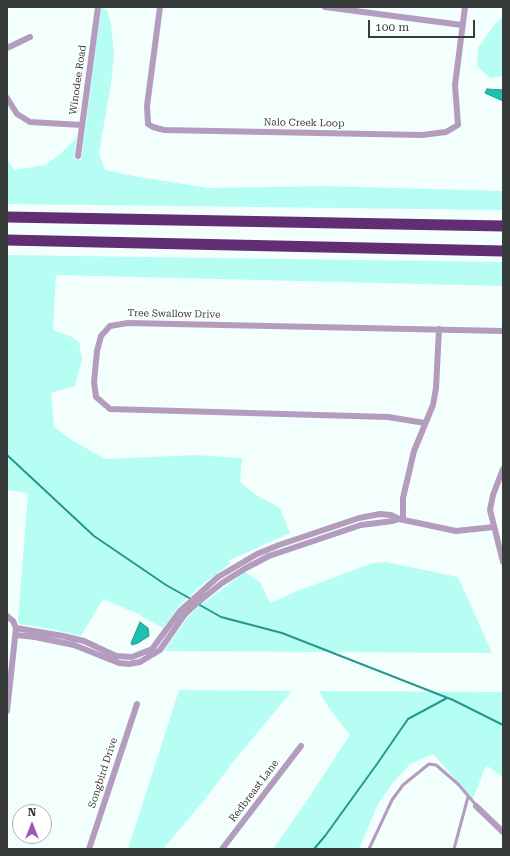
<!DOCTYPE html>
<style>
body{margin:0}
#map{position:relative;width:510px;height:856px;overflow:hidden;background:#f3fffd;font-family:"Roboto Serif",serif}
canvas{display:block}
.frame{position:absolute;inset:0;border:8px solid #373c3b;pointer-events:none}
.north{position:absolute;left:12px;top:804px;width:40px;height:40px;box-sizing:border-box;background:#fff;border:1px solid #afb1b1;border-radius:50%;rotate:0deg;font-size:11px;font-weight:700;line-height:16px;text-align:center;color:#373c3b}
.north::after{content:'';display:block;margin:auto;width:14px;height:18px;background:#a552c1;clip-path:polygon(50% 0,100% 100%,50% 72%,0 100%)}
.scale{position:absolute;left:368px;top:20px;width:107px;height:18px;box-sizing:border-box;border:2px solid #373c3b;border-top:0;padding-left:5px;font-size:12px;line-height:14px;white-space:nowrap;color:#373c3b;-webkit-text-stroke:3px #fff;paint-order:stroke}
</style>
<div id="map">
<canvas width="510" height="856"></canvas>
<div class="frame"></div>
<div class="north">N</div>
<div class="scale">100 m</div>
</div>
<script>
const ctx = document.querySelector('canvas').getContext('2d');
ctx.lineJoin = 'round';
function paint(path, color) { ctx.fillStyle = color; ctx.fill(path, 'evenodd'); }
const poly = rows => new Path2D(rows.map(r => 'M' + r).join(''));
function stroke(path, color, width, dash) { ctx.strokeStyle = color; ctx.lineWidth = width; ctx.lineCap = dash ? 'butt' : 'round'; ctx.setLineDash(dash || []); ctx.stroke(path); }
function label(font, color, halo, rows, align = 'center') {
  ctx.font = font + ' "Roboto Serif",serif'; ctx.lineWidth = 3; ctx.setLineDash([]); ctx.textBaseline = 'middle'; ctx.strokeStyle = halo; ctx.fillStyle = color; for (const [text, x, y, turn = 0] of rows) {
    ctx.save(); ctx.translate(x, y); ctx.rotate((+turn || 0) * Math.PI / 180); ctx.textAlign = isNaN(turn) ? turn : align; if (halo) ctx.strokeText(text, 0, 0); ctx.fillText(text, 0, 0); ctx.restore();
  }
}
paint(poly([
 [101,7,107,10,111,24,114,54,111,84,99,153,105,170,139,177,209,188,325,186,503,191,503,210,7,204,7,159,14,170,45,165,60,154,75,139,77,133,74,159,81,160],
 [503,16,503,76,490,78,477,66,478,48,492,28],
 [7,255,503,262,503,286,56,275,53,330,72,337,79,342,82,359,75,386,51,393,54,427,70,439,105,459,196,455,242,458,240,482,256,495,280,508,290,533,228,561,231,563,202,585,180,605,163,628,136,613,103,599,81,636,51,629,19,624,18,621,28,493,7,490],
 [386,562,458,577,492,653,164,651,188,617,198,607,245,572,260,582,270,603,300,590,373,563],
 [179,690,292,691,233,762,206,798,163,849,128,849],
 [319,691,503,692,503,777,486,765,473,799,433,754,410,764,392,784,378,804,359,849,273,849,304,805,350,735,329,708]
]), '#b6fdf3');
const water = poly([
 [487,89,503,90,503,101,485,93,487,89],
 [140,622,148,628,149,636,138,643,132,645,131,643,140,622]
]);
paint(water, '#1dc0b2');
stroke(water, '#25988e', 1);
stroke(poly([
 [7,455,94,536,166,585,191,599],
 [198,604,221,617,282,633,453,700,503,725],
 [314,849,325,836,377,764,408,719,447,698]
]), '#25988e', 2);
stroke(poly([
 [369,849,392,800,403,785,429,764,436,765,458,784,476,805],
 [454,849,468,797]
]), '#b49cbe', 3);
stroke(poly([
 [160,7,147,106,148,124,153,127,164,130,422,135,446,132,458,125,455,85,465,7],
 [325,7,462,25],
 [7,48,30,37],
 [7,98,17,114,30,122,82,125],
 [78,156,98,7],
 [425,423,388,417,110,409,96,397,94,382,97,351,101,336,110,326,128,323,503,331],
 [503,469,493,495,490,510,503,562],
 [403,519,403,498,414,451,433,405,436,388,439,329],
 [7,616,13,621,16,628,7,711],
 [16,628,63,636,84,641,116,656,132,657,152,649,180,611,218,577,257,554,279,545,359,518,380,514,391,515,399,519,456,531,494,527],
 [16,635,35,637,74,645,119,663,129,664,140,662,160,650,185,614,196,604,222,583,246,568,269,556,361,525,393,521,399,519],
 [476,806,503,832],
 [89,849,137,704],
 [222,849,301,746]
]), '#b49cbe', 6);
stroke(poly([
 [7,217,503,226],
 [7,240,503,251]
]), '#622e73', 11);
label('10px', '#373c3b', '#fff', [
 ["Winodee Road",78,80,-82],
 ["Nalo Creek Loop",304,123,1],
 ["Tree Swallow Drive",174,314,1],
 ["Songbird Drive",103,773,-72],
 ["Redbreast Lane",254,791,-53]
]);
</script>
